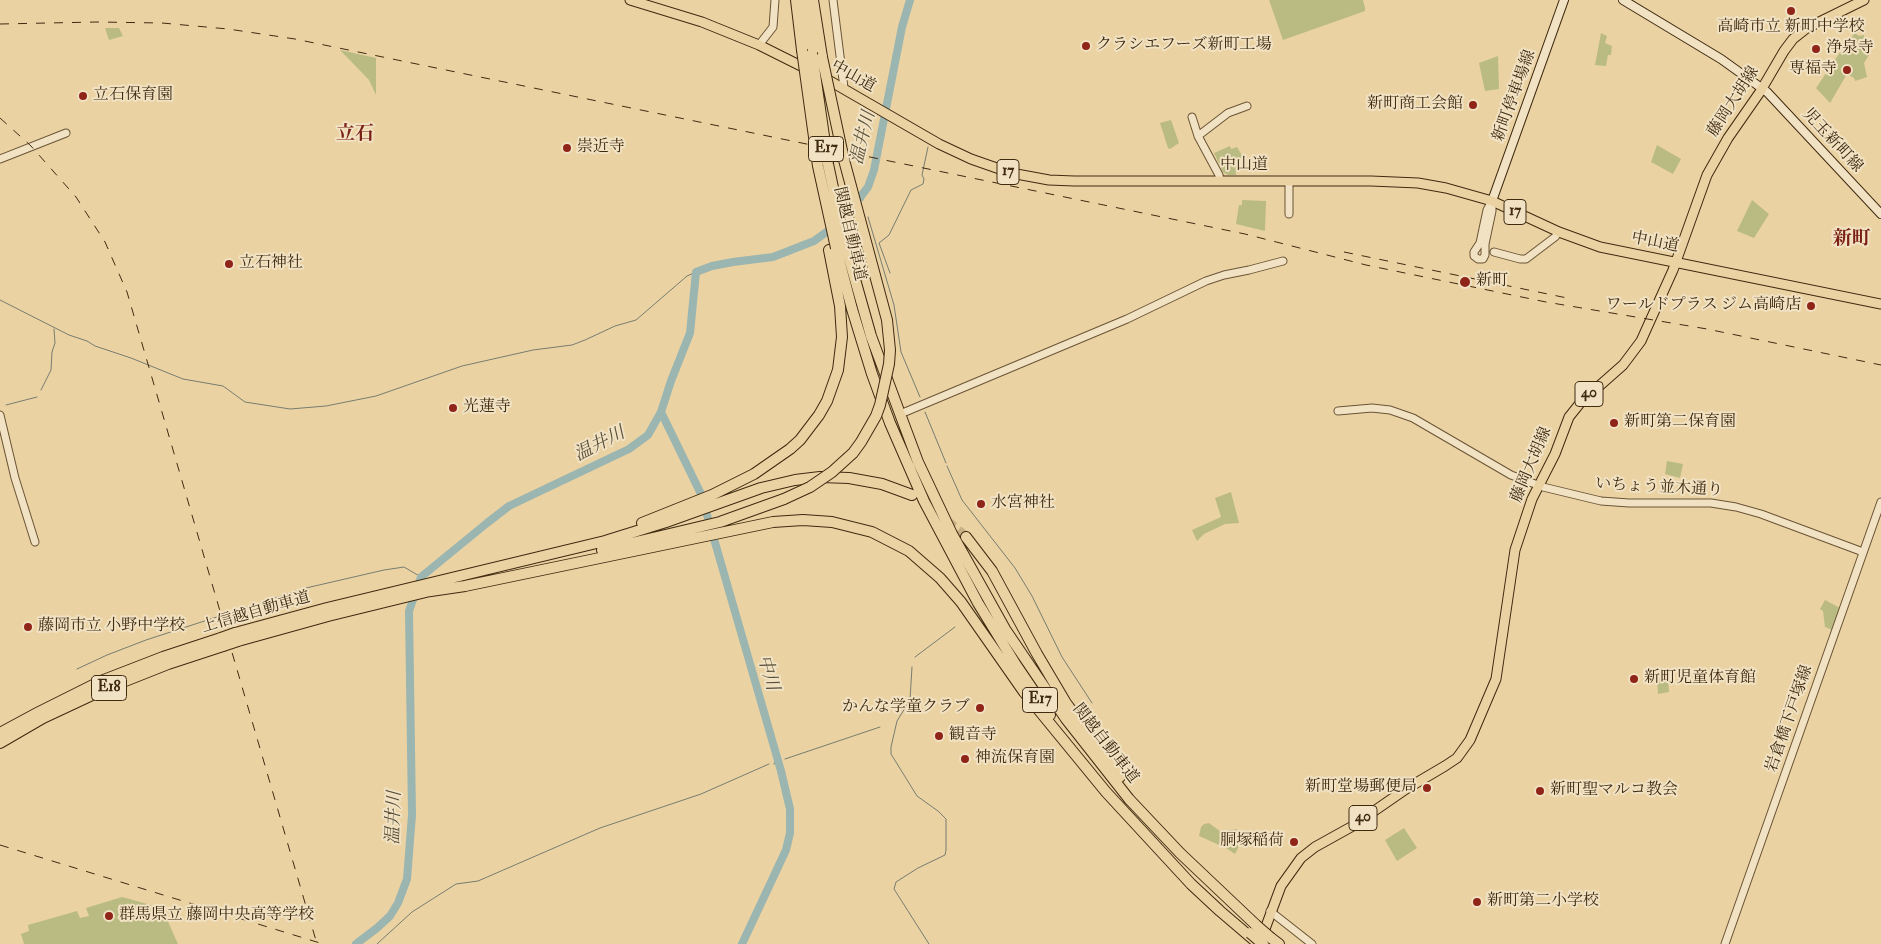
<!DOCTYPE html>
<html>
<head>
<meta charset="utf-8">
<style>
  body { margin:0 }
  canvas { display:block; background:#ead2a3 }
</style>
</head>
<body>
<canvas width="1881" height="944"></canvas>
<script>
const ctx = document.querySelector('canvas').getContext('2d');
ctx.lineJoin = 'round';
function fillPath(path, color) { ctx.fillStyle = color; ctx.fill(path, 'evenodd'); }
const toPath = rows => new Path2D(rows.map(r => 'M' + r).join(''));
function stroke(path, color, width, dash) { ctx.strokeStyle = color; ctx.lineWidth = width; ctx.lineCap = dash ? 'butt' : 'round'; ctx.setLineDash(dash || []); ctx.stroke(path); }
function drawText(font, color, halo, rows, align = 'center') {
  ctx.font = font + ' "IM FELL Double Pica","Noto Serif JP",serif'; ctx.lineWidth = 4; ctx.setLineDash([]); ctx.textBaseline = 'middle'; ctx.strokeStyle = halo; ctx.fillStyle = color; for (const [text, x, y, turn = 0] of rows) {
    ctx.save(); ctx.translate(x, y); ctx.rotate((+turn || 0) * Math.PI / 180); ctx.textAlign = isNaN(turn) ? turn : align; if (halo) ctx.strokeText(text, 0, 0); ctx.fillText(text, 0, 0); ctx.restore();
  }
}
fillPath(toPath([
  [1269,0,1363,0,1365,8,1365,11,1283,40],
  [105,28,119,28,123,36,109,40],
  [1601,33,1607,36,1605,43,1612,46,1611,55,1608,55,1606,66,1595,65],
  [1855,33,1859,36,1864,35,1867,54,1869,55,1864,63,1867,77,1855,81,1854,78,1847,74,1830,103,1816,88,1847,42],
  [340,50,376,58,376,95,369,80],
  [1498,56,1499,89,1485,91,1479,63],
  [1171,120,1179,143,1170,149,1168,148,1160,123],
  [1657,145,1681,159,1673,174,1651,162],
  [1230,146,1231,149,1237,147,1243,157,1235,160,1236,175,1228,175,1223,172,1214,153],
  [1242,200,1266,201,1265,231,1236,224,1239,205,1242,205],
  [1752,200,1769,214,1754,238,1737,231],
  [1667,461,1683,464,1680,478,1665,474],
  [1231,492,1239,523,1225,524,1204,534,1197,541,1192,530,1221,517,1215,498],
  [1825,600,1840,608,1832,630,1825,627,1823,611,1820,609],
  [1661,675,1664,675,1665,680,1668,679,1669,692,1658,694,1657,678,1661,677],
  [1209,823,1221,832,1237,829,1236,835,1238,836,1239,846,1235,854,1226,848,1199,836,1201,827,1204,824],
  [1404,828,1417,848,1397,861,1385,840],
  [122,897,162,908,178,944,24,944,21,934,29,931,28,925,77,911,80,918,89,916,86,908]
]), '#babb83');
stroke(toPath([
  [862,195,863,200],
  [868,217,894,305,901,352,920,397],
  [890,273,879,243,889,235,911,190,923,184,924,179,922,175,928,147],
  [0,300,69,335,87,341,95,346,131,358,183,379,223,386,245,402,290,409,326,406,376,396,462,366,533,350,572,345,585,340,615,326,636,320,687,276,696,272],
  [41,390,51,370,52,352,55,343,54,329],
  [6,405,37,397],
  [925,412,946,463],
  [947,466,962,500,1015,568,1032,596,1062,657,1092,703],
  [915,657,955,627],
  [912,667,910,700,897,721,891,747,891,754,917,796,938,811,946,819,946,850,945,855,918,868,896,882,894,889,929,944],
  [77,669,107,655,146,640,306,588,384,570,404,567,421,577],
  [785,759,880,727],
  [774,763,781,760],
  [774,764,778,763],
  [377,944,412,912,456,884,478,881,600,828,701,794,769,764]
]), '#777d70', 1);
stroke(toPath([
  [661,412,701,494,781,771,790,809,790,833,786,850,742,944],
  [356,944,377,928,390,916,398,903,407,879,412,815,409,611,421,577,487,523,509,506,629,449,648,435,661,412,671,381,690,333,696,272,712,266,733,262,773,257,814,241,832,228,858,200,868,187,874,170,902,27,910,0]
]), '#9bb5b0', 8);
stroke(toPath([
  [923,502,966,537]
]), '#c8b086', 10, [10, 5]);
const tertiary = toPath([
  [833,0,844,88],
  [759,45,773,27,775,0],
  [1192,117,1198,136,1219,175,1220,181],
  [1198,136,1228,113,1247,106],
  [0,159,66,133],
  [1492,201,1492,211,1485,244,1485,255,1483,259,1478,259,1474,256,1474,252,1480,243,1487,210,1492,201],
  [1289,214,1289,181],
  [1494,252,1520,259,1526,259,1555,237,1559,232],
  [1338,411,1372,408,1390,410,1413,418,1511,475,1543,487,1601,501,1629,503,1711,503,1736,507,1761,514,1863,552],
  [905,412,1127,319,1206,281,1224,275,1249,270,1283,261],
  [0,415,15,478,35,542],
  [1270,911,1312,944],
  [1725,944,1881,502]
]);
const secondary = toPath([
  [1623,0,1721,59,1767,92,1881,214],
  [1492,201,1564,0]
]);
const primary = toPath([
  [1262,937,1281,886,1301,858,1315,847,1351,827,1406,789,1445,766,1457,758,1470,740,1496,679,1515,550,1532,499,1555,454,1569,417,1581,402,1623,365,1641,341,1673,270,1707,175,1728,138,1760,92,1784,51,1793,39,1807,28,1864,0]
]);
const trunk = toPath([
  [630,0,702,22,759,45,809,70],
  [823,77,939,144,971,159,1011,173,1049,180,1074,181,1371,181,1418,183,1446,188,1492,201,1559,232,1600,247,1881,304]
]);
const motorway = toPath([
  [796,0,802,50],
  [806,0,812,53],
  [813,0,822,57],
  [845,244,871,336,918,462,952,534,1005,629,1066,719,1129,799,1180,853,1256,925],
  [836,248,852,309,872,374,890,423,924,501,978,603,1016,665,1050,715],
  [642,523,712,495,754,474,790,449,800,440,819,415,827,401,838,370,842,337,840,306,829,250],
  [966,537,992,571,1037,654,1066,703,1120,777],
  [602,550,720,522,784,499],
  [424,592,465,586,773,522,803,520,832,522,872,532,909,551,940,578,961,602,1024,692,1106,792,1191,884,1220,911,1254,940],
  [235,633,327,608,605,541,666,522,761,488,795,480,820,477,849,478,882,484,912,495],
  [238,641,328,616,430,591],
  [0,733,39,712,101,681,163,657,221,638],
  [0,743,43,718,105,689,168,664,223,646],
  [1271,938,1279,944]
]);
stroke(tertiary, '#6a5435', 9);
stroke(secondary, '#402a10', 10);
stroke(primary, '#402a10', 11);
stroke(trunk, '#402a10', 11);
stroke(motorway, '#402a10', 12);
stroke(tertiary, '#f1e2c3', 7);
stroke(secondary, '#f1e2c3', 8);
stroke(primary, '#ead2a3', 9);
stroke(trunk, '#ead2a3', 9);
stroke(motorway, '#ead2a3', 10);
stroke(toPath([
  [0,24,97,22,162,23,228,29,295,39,1245,234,1366,265,1546,302,1707,329,1881,365],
  [0,118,31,146,76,197,105,242,127,292,317,944],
  [1344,252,1572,299],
  [0,845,320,943]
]), '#402a10', 1, [9, 9]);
const motorwayBridge = toPath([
  [802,50,818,166,836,248],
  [812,53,828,164,845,244],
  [784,499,810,487,832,472,853,453,861,442,876,416,880,405,889,364,890,350,887,320,844,160,822,57],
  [221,638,235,633],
  [223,646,238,641],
  [1256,925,1271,938],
  [1250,933,1263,944]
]);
stroke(motorwayBridge, '#402a10', 12, []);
stroke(motorwayBridge, '#ead2a3', 10);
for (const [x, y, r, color] of [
  [1791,11,5,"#8f2418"],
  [1086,46,5,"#8f2418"],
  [1816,49,5,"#8f2418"],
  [1847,70,5,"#8f2418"],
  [83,96,5,"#8f2418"],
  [1473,105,5,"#8f2418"],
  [567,148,5,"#8f2418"],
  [229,264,5,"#8f2418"],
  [1465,282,6,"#8f2418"],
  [1811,306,5,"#8f2418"],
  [453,408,5,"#8f2418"],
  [1614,423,5,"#8f2418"],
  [981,504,5,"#8f2418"],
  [28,627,5,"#8f2418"],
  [1634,679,5,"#8f2418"],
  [980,708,5,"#8f2418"],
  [939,736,5,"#8f2418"],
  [965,759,5,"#8f2418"],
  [1427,788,5,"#8f2418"],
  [1540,791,5,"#8f2418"],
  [1294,842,5,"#8f2418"],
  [1477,902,5,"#8f2418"],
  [109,916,5,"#8f2418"]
]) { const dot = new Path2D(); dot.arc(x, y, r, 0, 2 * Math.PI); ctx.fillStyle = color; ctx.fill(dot); stroke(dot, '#f1e2c3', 2); }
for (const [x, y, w] of [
  [826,149,35],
  [1008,172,22],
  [1515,212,22],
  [1589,394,28],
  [109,688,35],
  [1040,700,35],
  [1363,818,28]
]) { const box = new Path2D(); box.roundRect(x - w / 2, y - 12.5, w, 25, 4); ctx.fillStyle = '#f1e2c3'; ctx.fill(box); stroke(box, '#402a10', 1); }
drawText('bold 15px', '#402a10', null, [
  ["E17",826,149],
  ["17",1008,172],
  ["17",1515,212],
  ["40",1589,394],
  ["E18",109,688],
  ["E17",1040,700],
  ["40",1363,818]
]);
drawText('16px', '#402a10', '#f1e2c3', [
  ["高崎市立 新町中学校",1791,28,"center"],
  ["クラシエフーズ新町工場",1096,46],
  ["浄泉寺",1826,49],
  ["専福寺",1837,70,"right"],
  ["立石保育園",93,96],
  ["新町商工会館",1463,105,"right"],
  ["崇近寺",577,148],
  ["立石神社",239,264],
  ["新町",1476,282],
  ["ワールドプラス ジム高崎店",1801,306,"right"],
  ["光蓮寺",463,408],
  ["新町第二保育園",1624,423],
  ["水宮神社",991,504],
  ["藤岡市立 小野中学校",38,627],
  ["新町児童体育館",1644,679],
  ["かんな学童クラブ",970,708,"right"],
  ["観音寺",949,736],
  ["神流保育園",975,759],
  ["新町堂場郵便局",1417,788,"right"],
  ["新町聖マルコ教会",1550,791],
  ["胴塚稲荷",1284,842,"right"],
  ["新町第二小学校",1487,902],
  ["群馬県立 藤岡中央高等学校",119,916]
], 'left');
drawText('16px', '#402a10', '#f1e2c3', [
  ["中山道",853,77,29],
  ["新町停車場線",1515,96,-70],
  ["藤岡大胡線",1734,102,-57],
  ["児玉新町線",1832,141,47],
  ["中山道",1244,166],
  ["関越自動車道",849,234,77],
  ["中山道",1655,243,11],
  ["藤岡大胡線",1532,465,-67],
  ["いちょう並木通り",1659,488,3],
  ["上信越自動車道",256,613,-16],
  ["岩倉橋下戸塚線",1790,719,-71],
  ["関越自動車道",1105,744,52]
]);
drawText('italic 18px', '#574d38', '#f1e2c3', [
  ["温井川",864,138,-76],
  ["温井川",600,445,-27],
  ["中川",767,673,74],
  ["温井川",395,818,-88]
]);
drawText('bold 19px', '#7a1f14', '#f1e2c3', [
  ["立石",355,135],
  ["新町",1852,240]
]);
</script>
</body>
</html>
